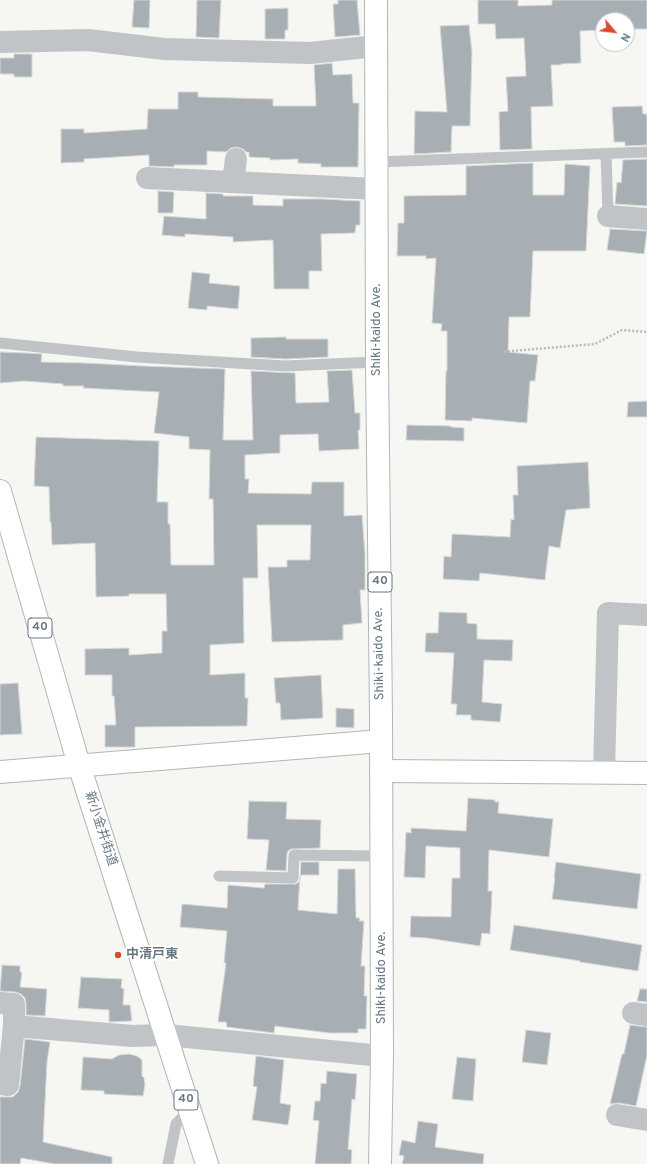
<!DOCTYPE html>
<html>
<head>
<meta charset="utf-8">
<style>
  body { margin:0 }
  #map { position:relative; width:647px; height:1164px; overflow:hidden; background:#f6f6f3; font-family:Overpass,sans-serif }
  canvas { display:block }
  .north { position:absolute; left:595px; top:12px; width:40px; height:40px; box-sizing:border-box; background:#fff; border:1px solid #c2c9cd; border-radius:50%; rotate:118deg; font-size:11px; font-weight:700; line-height:16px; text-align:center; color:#677882 }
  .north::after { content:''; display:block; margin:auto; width:14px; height:18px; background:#d94b30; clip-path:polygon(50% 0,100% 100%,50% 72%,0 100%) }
</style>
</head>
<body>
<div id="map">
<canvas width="647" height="1164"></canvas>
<div class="north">N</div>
</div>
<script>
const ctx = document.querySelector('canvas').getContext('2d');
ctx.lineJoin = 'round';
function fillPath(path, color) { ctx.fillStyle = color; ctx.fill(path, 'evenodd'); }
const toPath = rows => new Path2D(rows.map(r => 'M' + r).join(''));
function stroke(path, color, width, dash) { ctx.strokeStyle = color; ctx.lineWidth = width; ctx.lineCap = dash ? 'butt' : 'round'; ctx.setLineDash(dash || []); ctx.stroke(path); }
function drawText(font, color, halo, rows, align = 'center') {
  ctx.font = font + ' Overpass,"Noto Sans JP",sans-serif'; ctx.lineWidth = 4; ctx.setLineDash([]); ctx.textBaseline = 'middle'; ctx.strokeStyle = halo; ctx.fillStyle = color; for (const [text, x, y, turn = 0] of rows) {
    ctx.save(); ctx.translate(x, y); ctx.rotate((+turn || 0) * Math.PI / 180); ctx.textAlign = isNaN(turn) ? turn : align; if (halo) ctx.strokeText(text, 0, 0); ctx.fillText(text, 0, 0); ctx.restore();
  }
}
const building = toPath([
  [134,0,150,0,149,28,132,27,134,0],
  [197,0,221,0,219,38,196,37,197,0],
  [338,0,357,0,360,35,335,37,333,4,338,4,338,0],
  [478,0,518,0,518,6,552,5,552,0,647,0,647,29,627,29,627,20,603,20,603,30,580,31,581,63,561,64,561,65,551,65,553,106,531,107,532,149,500,150,499,112,508,111,506,77,526,76,524,38,496,39,495,24,478,24,478,0],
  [288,8,288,30,285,30,285,39,265,39,265,9,288,8],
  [469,25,472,52,470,126,452,126,451,152,414,154,415,111,447,112,440,26,469,25],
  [14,54,32,54,32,77,14,77,14,74,0,74,0,58,14,58,14,54],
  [332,63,333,75,352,74,353,103,359,103,358,167,321,167,321,164,298,163,298,159,270,160,270,158,249,157,249,152,246,152,243,149,237,147,231,148,226,152,207,151,207,165,174,165,174,167,149,166,149,155,84,159,84,162,61,163,61,129,84,129,84,133,147,129,148,109,178,109,178,92,198,92,198,97,273,99,273,106,316,106,314,65,332,63],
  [642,106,643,114,647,114,647,145,625,146,625,142,614,142,612,107,642,106],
  [647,159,647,206,615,204,617,182,621,183,623,160,647,159],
  [533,163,533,195,564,195,565,164,590,166,586,251,533,251,530,317,509,317,508,352,538,355,535,381,530,381,527,423,472,418,472,421,445,420,446,371,447,371,447,331,441,331,442,324,432,323,436,258,426,259,426,256,397,256,398,223,404,223,404,196,466,195,466,166,533,163],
  [158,191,174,192,173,213,158,213,158,191],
  [206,193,223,194,223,196,253,196,253,205,283,206,283,199,322,199,360,201,360,225,356,225,355,233,321,234,322,271,309,271,309,289,274,289,273,240,233,242,233,237,185,234,185,237,162,235,164,216,206,219,206,193],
  [610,229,647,231,644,254,607,250,610,229],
  [192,272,210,274,209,283,240,286,238,309,207,306,207,310,188,308,192,272],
  [286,337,286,339,328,339,328,357,285,359,251,357,251,338,286,337],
  [0,352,26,353,42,354,41,362,85,363,143,366,225,369,223,440,253,440,251,371,295,373,296,403,329,402,327,371,352,370,355,413,360,413,360,430,358,430,359,449,319,451,318,434,280,435,280,453,245,455,245,479,249,479,248,493,311,494,312,482,344,482,344,516,362,515,365,554,365,590,360,590,362,623,343,625,343,640,272,642,268,567,287,567,287,560,310,560,311,525,257,525,258,578,243,578,244,643,210,645,210,675,245,673,245,698,248,698,247,726,135,727,135,747,105,747,105,725,116,725,114,696,112,696,112,675,85,675,85,649,129,648,129,655,162,653,162,631,167,631,166,594,129,594,129,596,96,597,95,543,52,545,51,522,50,522,49,487,34,486,36,437,159,441,157,502,168,502,168,524,170,524,171,565,214,565,213,499,209,499,210,450,189,449,189,437,154,433,159,392,83,388,84,386,63,386,63,384,24,381,0,383,0,352],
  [647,401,647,417,627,417,628,402,647,401],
  [407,425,451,426,451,427,464,428,464,441,406,440,407,425],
  [588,462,590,508,566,510,560,548,549,546,545,580,480,573,479,581,443,579,444,556,451,557,452,534,510,537,511,519,514,520,513,495,518,495,517,466,588,462],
  [439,612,467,613,467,623,477,624,477,639,513,640,512,661,484,660,482,702,502,704,500,722,471,720,471,715,456,715,457,704,451,704,454,653,425,652,426,633,438,633,439,612],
  [321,675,323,718,281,720,280,703,276,703,274,678,321,675],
  [18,683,22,734,0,735,0,684,18,683],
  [336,708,354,709,354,728,336,727,336,708],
  [468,798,495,800,495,802,499,802,498,813,553,819,549,857,489,850,488,891,492,891,490,934,482,933,480,946,427,938,410,937,411,916,451,917,452,878,460,878,460,848,426,846,425,878,404,877,406,832,411,833,411,828,466,831,468,798],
  [249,801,287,802,286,819,321,820,320,848,291,849,288,851,287,854,286,871,266,870,269,840,247,839,249,801],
  [301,862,319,862,319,875,300,875,298,910,337,914,338,869,355,869,356,918,360,918,359,921,364,921,361,966,365,966,364,996,367,996,366,1029,358,1029,358,1033,329,1033,275,1026,274,1033,227,1027,226,1022,218,1022,226,963,224,963,227,931,180,927,182,904,227,908,228,885,264,888,265,884,296,884,299,882,300,879,301,862],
  [556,862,641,874,637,909,552,899,555,878,554,878,556,862],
  [514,925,583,935,642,945,638,971,580,962,580,961,510,950,514,925],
  [2,965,20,966,20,972,22,972,20,987,47,989,45,1016,26,1015,26,1004,25,998,21,994,15,992,0,991,2,965],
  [81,977,122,979,121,988,124,989,123,1005,130,1005,132,1021,109,1022,109,1010,78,1008,81,977],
  [640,989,647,989,647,1002,637,1001,640,989],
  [630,1025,647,1027,647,1055,636,1106,619,1103,610,1104,622,1054,624,1054,630,1025],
  [526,1030,551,1033,547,1065,522,1062,526,1030],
  [25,1039,50,1042,47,1062,43,1142,112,1157,112,1164,55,1164,21,1158,20,1164,0,1164,0,1097,13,1097,18,1092,20,1086,25,1039],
  [129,1054,137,1056,142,1060,142,1076,144,1078,145,1085,143,1096,104,1094,104,1091,81,1090,83,1057,112,1059,119,1055,129,1054],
  [256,1056,284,1060,280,1103,291,1105,288,1125,252,1120,257,1087,253,1086,256,1056],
  [457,1057,476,1059,473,1101,452,1099,457,1057],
  [327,1071,357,1074,355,1100,352,1099,348,1149,352,1150,351,1164,315,1164,319,1121,313,1120,315,1101,320,1101,321,1083,326,1084,327,1071],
  [418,1121,438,1124,435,1147,484,1154,483,1164,402,1164,404,1156,399,1155,402,1140,415,1143,418,1121]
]);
fillPath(building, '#a7afb4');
stroke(building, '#d8d8d6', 1);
const secondary = toPath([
  [381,771,647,773],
  [0,772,381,741]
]);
const primary = toPath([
  [376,0,377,362,381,716,382,1056,380,1164],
  [0,491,79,765,207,1164]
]);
stroke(secondary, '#b0b6ba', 24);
stroke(primary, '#b1b6b9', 24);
stroke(toPath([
  [500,352,595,344,622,330,647,332]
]), '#b8bbbd', 2.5, [2, 2]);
stroke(toPath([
  [606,154,608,216],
  [377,162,647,152],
  [0,343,137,357,285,366,377,362],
  [219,876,293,878,294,855,381,856],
  [168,1164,176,1124,189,1111]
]), '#c0c4c7', 11);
stroke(toPath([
  [0,42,88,40,164,49,310,53,376,46],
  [147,178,377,189],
  [233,182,236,159],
  [608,216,647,219],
  [604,772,608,613,647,615],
  [0,1003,14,1004,14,1026],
  [633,1013,647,1015],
  [0,1084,8,1085,14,1026,132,1036,166,1035,382,1056],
  [617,1115,647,1120]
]), '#c0c4c7', 22);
stroke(secondary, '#fff', 22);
stroke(primary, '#fff', 22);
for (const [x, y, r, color] of [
  [118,955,4,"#d94b30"]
]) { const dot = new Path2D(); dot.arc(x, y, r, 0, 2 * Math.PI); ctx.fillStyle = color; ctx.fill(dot); stroke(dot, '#fff', 1.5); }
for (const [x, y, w] of [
  [380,582,24],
  [40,628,24],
  [186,1100,24]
]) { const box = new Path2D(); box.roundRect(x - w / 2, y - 10, w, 20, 3); ctx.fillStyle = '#fff'; ctx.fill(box); stroke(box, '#677882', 1); }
drawText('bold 12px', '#677882', null, [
  ["40",380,582],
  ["40",40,628],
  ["40",186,1100]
]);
drawText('13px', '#677882', '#fff', [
  ["Shiki-kaido Ave.",377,330,-90],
  ["Shiki-kaido Ave.",380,654,-91],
  ["新小金井街道",100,829,72],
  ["Shiki-kaido Ave.",382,978,-90]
]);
drawText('bold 13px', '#677882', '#fff', [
  ["中清戸東",126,955]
], 'left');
</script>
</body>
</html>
